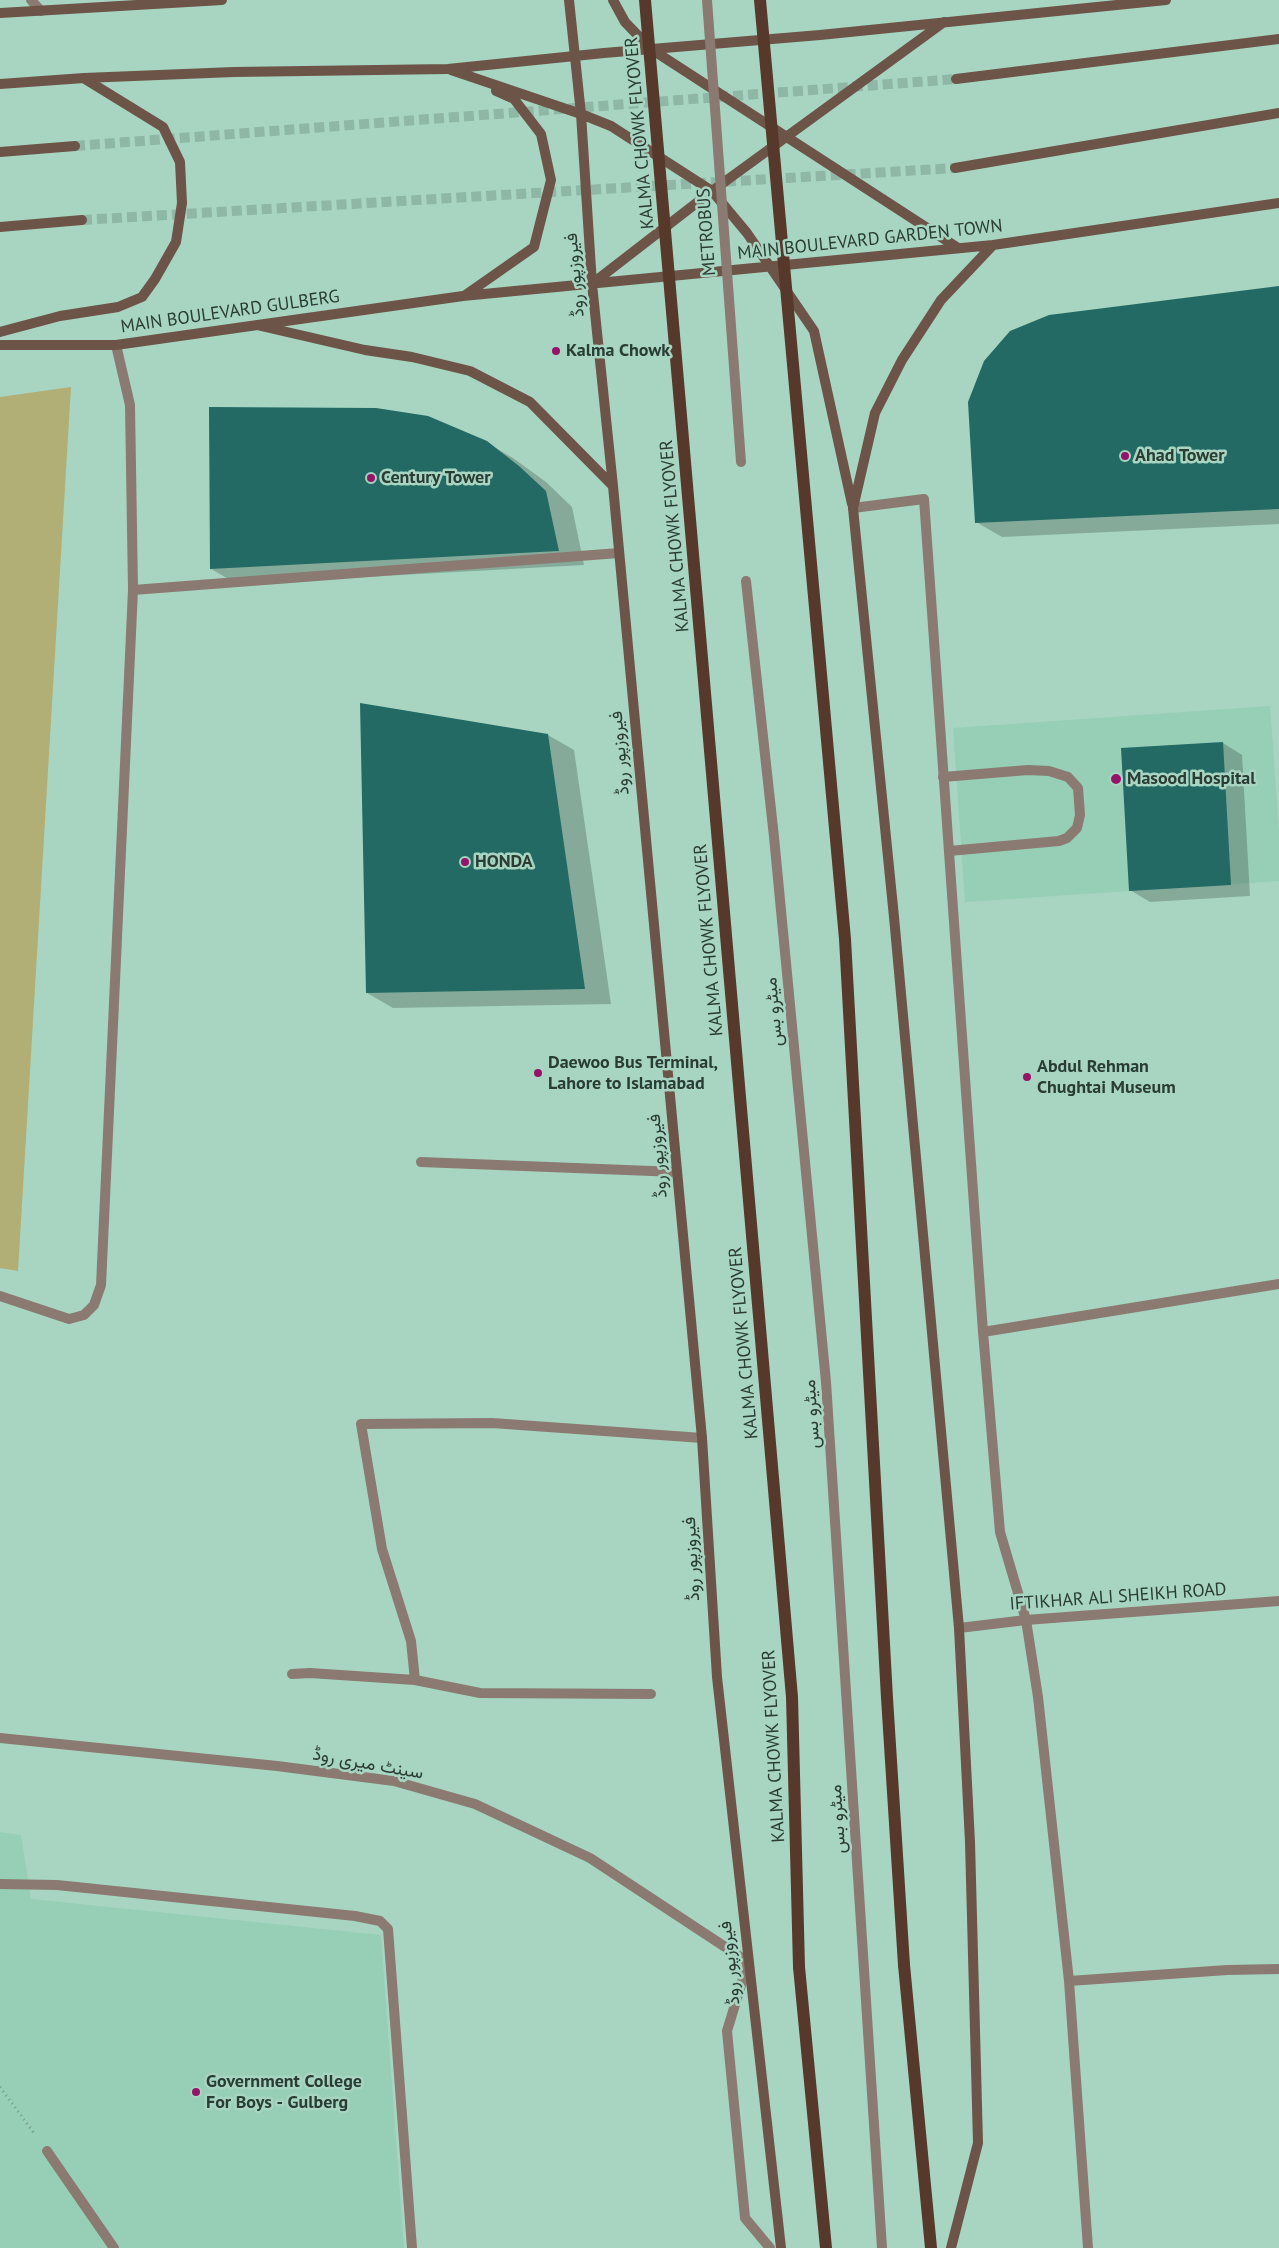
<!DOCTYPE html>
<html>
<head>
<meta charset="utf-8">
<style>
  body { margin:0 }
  canvas { display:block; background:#a7d5c1 }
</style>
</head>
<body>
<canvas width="1279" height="2248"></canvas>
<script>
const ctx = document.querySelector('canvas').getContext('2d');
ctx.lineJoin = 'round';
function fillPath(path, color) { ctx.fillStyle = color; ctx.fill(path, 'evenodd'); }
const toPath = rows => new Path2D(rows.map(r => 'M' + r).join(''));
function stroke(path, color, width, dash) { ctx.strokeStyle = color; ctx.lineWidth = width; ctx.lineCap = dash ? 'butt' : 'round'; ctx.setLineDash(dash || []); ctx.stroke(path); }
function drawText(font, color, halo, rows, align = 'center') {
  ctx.font = font + ' "PT Sans",Vazirmatn,sans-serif'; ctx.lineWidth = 5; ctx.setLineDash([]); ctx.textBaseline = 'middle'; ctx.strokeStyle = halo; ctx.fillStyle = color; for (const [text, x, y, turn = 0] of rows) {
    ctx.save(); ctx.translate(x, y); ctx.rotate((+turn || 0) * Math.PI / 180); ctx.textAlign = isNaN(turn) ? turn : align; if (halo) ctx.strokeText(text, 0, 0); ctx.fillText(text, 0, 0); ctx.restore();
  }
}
fillPath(toPath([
  [1270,706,1279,830,1279,881,965,902,953,728],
  [0,1832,21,1835,31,1899,381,1935,404,2248,0,2248]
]), '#97ceb6');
fillPath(toPath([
  [71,387,18,1271,0,1268,0,397]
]), '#b1af76');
fillPath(toPath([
  [1279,287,1279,524,1002,537,976,522],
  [487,443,513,458,546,482,572,507,584,565,237,584,211,569],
  [548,735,574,750,611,1004,393,1008,367,993],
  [1223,743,1242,755,1250,896,1150,902,1130,890]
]), '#0003');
fillPath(toPath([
  [1279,286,1279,509,975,523,968,402,984,361,1010,331,1049,315],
  [209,407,376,408,428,416,487,441,519,466,546,491,559,551,210,569],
  [360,703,548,734,585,989,366,993],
  [1223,742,1231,885,1129,891,1121,748]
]), '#236a64');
stroke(toPath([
  [75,146,956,79],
  [82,220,955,168]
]), '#8eb7a5', 10, [10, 5]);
stroke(toPath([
  [0,2087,34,2133]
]), '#759889', 3, [1, 4]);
stroke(toPath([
  [746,581,774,837,826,1382,882,2248],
  [943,777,1028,770,1049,771,1068,777,1078,788,1080,815,1077,828,1067,838,1059,841,949,851],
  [0,1884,57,1885,355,1916,380,1921,388,1929,412,2248],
  [47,2151,114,2248]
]), '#8b7a71', 10);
stroke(toPath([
  [853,508,924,499,983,1332,1000,1532,1026,1620,1038,1697,1069,1981,1088,2248],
  [133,590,619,553],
  [421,1162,677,1172],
  [0,1296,69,1319,84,1315,94,1305,101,1285,133,590,130,405,116,345],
  [983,1332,1279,1284],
  [292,1674,310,1673,415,1680],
  [651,1694,480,1693,415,1680,411,1641,382,1549,361,1424,492,1423,702,1438],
  [0,1738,277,1766,394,1781,475,1804,590,1858,748,1962,727,2031,745,2218,770,2248],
  [1069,1981,1227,1970,1279,1969]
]), '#8b7a71', 10);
stroke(toPath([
  [31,0,41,11],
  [959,1628,1026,1620,1279,1601]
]), '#8b7a71', 10);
stroke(toPath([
  [569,0,581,114,592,284,613,486,702,1438,717,1677,781,2248],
  [613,0,625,22,651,49,958,248],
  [0,13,222,0],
  [451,70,581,114,611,126,712,191,747,233,814,331,852,504],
  [956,79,1279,39],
  [0,84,84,78,234,72,448,69,604,53,820,35,1166,0],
  [0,152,75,146],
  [955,168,1279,113],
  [0,227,82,220],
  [593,283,712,191,944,22],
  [464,296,534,247,551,180,541,134,514,99,496,91],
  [261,326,365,350,412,357,470,371,530,402,613,486],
  [0,332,60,316,118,307,142,297,155,279,176,242,182,203,180,162,163,127,85,79],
  [0,345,116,345,463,296,993,245,1279,203],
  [951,2248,978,2143,970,1842,959,1628,894,917,853,508,875,413,902,360,941,300,993,245]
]), '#6d5448', 10);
stroke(toPath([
  [904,1965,931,2248],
  [799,1967,826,2248]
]), '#56392b', 12);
stroke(toPath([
  [707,0,741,462]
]), '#8b7a71', 10);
stroke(toPath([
  [645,0,792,1697,799,1967],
  [760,0,845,939,887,1698,904,1965]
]), '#56392b', 12);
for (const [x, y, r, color] of [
  [556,351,5,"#96136a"],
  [1125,456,5,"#96136a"],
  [371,478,5,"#96136a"],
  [1116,779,6,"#96136a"],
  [465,862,5,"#96136a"],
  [538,1073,5,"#96136a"],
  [1027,1077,5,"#96136a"],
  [196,2092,5,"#96136a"]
]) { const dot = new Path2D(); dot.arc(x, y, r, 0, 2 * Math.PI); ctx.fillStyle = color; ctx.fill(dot); stroke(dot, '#a7d5c1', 2); }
drawText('18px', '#2a3d35', '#a7d5c1', [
  ["KALMA CHOWK FLYOVER",640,133,-95],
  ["METROBUS",707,232,-94],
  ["MAIN BOULEVARD GARDEN TOWN",870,240,-6],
  ["فیروزپور روڈ",575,275,-95],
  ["MAIN BOULEVARD GULBERG",230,312,-8],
  ["KALMA CHOWK FLYOVER",675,536,-95],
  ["فیروزپور روڈ",620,753,-95],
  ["KALMA CHOWK FLYOVER",709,940,-95],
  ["میٹرو بس",774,1012,-95],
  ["فیروزپور روڈ",658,1156,-95],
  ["KALMA CHOWK FLYOVER",744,1343,-95],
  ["میٹرو بس",812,1414,-94],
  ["فیروزپور روڈ",692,1559,-93],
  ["IFTIKHAR ALI SHEIKH ROAD",1118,1597,-4],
  ["KALMA CHOWK FLYOVER",774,1746,-93],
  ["سینٹ میری روڈ",368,1764,10],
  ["میٹرو بس",838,1819,-94],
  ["فیروزپور روڈ",730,1963,-96]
]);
drawText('bold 18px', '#2a3d35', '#a7d5c1', [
  ["Kalma Chowk",566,351],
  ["Ahad Tower",1135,456],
  ["Century Tower",381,478],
  ["Masood Hospital",1127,779],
  ["HONDA",475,862],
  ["Daewoo Bus Terminal,",548,1063],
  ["Lahore to Islamabad",548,1084],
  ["Abdul Rehman",1037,1067],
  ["Chughtai Museum",1037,1088],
  ["Government College",206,2082],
  ["For Boys - Gulberg",206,2103]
], 'left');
</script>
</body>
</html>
